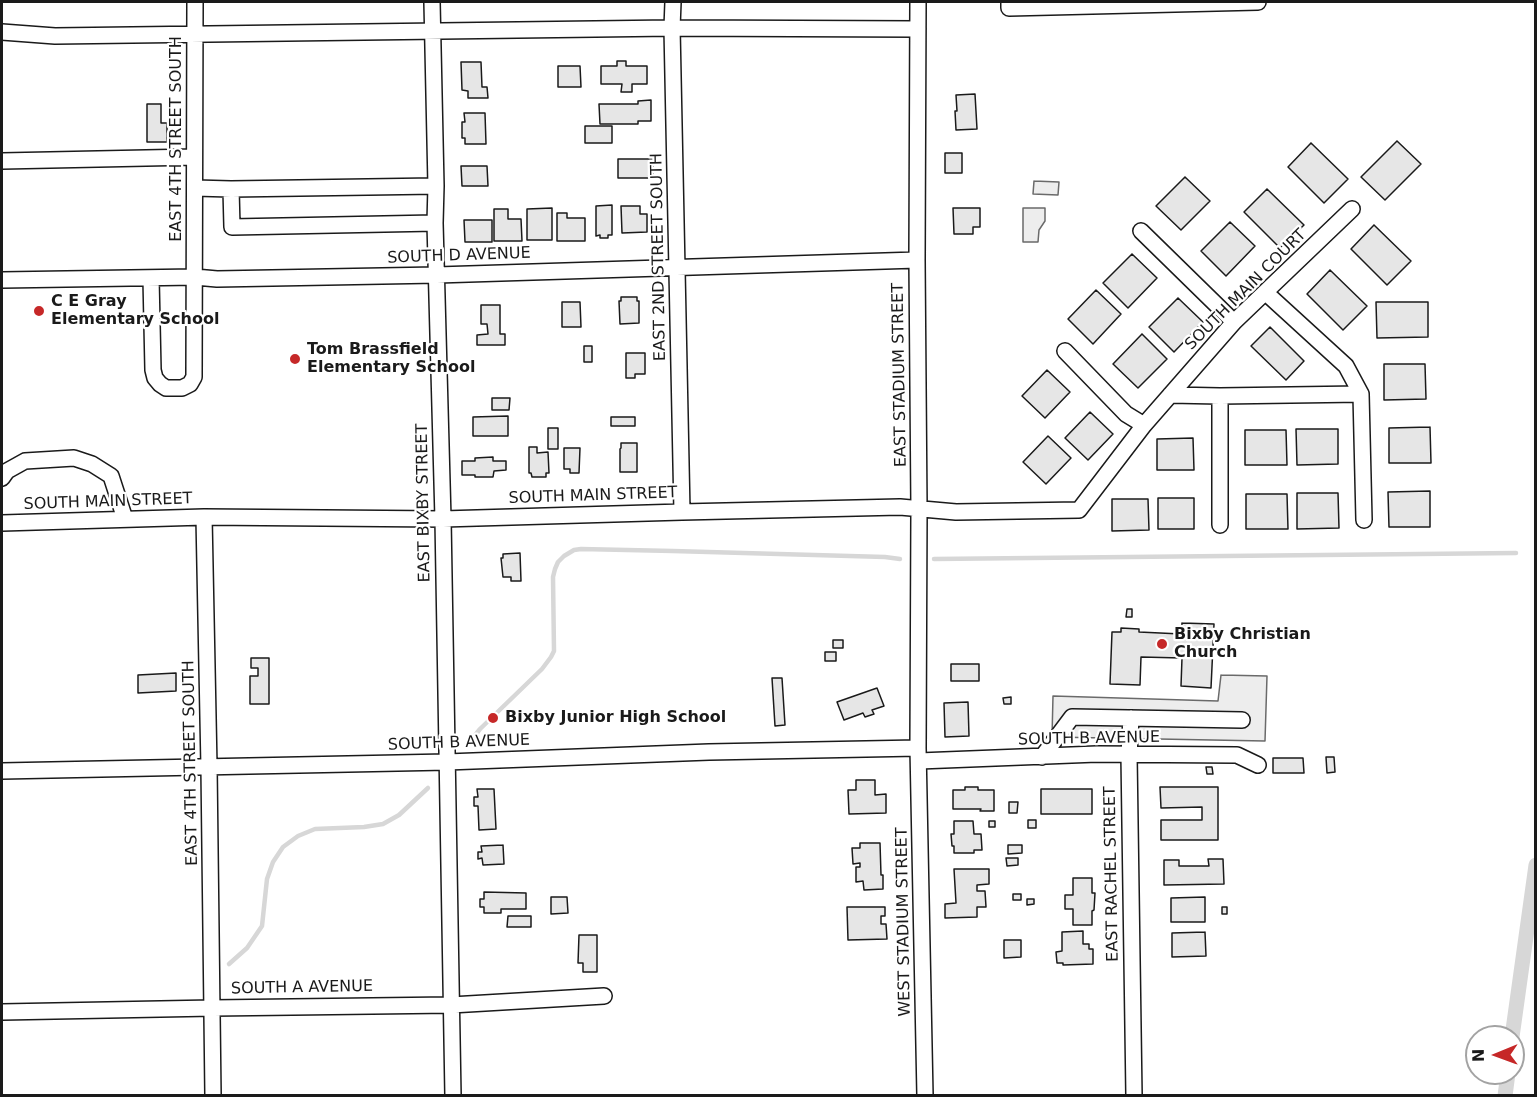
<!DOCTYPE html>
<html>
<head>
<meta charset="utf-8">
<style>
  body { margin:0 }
  #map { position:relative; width:1537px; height:1097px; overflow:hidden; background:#fff; font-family:"DejaVu Sans",sans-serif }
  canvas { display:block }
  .frame { position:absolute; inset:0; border:3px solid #1a1a1a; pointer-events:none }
  .north { position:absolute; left:1465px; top:1025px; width:60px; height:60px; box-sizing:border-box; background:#fff; border:2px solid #a3a3a3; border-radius:50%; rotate:269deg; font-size:16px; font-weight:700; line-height:24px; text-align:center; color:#1a1a1a }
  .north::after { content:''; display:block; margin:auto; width:21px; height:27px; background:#c62828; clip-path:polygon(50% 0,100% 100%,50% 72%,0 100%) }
</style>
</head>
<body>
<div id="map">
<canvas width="1537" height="1097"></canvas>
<div class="frame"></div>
<div class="north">N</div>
</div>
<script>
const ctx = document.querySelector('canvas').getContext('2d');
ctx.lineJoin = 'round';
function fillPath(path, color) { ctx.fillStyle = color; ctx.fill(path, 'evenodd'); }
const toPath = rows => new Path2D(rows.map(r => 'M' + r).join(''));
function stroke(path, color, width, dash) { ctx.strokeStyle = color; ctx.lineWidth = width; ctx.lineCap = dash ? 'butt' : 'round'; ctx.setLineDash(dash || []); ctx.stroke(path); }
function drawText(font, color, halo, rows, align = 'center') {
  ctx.font = font + ' "DejaVu Sans",sans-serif'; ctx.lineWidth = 4.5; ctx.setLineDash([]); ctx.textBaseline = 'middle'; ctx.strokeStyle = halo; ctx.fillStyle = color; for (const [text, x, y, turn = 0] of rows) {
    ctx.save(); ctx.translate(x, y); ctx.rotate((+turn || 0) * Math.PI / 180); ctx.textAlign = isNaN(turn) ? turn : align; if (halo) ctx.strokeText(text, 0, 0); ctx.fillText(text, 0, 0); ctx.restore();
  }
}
const built = toPath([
  [1034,181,1059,182,1058,195,1033,194,1034,181],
  [1023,208,1045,208,1045,221,1039,230,1038,242,1023,242,1023,208],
  [1221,675,1267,676,1265,741,1052,737,1053,696,1218,701,1221,675]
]);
fillPath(built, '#ededed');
stroke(built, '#6a6a6a', 1.5);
stroke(toPath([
  [934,559,1516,553],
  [469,743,480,729,542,669,551,657,554,651,553,577,555,569,558,562,564,556,574,550,581,549,673,551,885,557,900,559],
  [229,964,247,948,262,926,267,879,273,862,283,847,298,836,315,829,364,827,383,824,399,815,428,788]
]), '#d7d7d7', 4.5);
stroke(toPath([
  [1512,1037,1536,865],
  [1505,1096,1508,1073]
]), '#d7d7d7', 15);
const building = toPath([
  [617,61,626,61,626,66,647,66,647,84,632,84,632,92,621,92,622,84,601,84,601,66,617,66,617,61],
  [461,62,481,62,482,87,487,87,488,98,468,98,468,91,462,90,461,62],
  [558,66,580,66,581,87,558,87,558,66],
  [975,94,977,129,956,130,955,111,957,111,956,95,975,94],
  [651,100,651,121,638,121,638,124,600,124,599,104,638,104,638,101,651,100],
  [147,104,161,104,161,123,167,123,167,142,147,142,147,104],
  [464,113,485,113,486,144,465,144,465,138,462,138,462,122,465,122,464,113],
  [585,126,612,126,612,143,585,143,585,126],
  [1397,141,1421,164,1385,200,1361,177,1397,141],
  [1311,143,1348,179,1324,203,1288,167,1311,143],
  [945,153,962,153,962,173,945,173,945,153],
  [618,159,653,159,653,178,618,178,618,159],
  [461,166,487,166,488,186,462,186,461,166],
  [1185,177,1210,201,1181,230,1156,206,1185,177],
  [1267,189,1304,225,1280,248,1244,212,1267,189],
  [612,205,612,235,608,235,608,238,600,238,600,235,596,236,596,206,612,205],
  [621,206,640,206,640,214,647,214,647,232,622,233,621,206],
  [552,208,552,240,527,240,527,209,552,208],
  [953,208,980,208,980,227,973,227,973,234,954,234,953,208],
  [494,209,508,209,508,219,521,219,522,241,494,241,494,209],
  [557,213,567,213,567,218,585,218,585,241,557,241,557,213],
  [464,220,492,220,492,242,465,242,464,220],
  [1230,222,1255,246,1226,276,1201,251,1230,222],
  [1374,225,1411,261,1387,285,1351,249,1374,225],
  [1132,254,1157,278,1128,308,1103,283,1132,254],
  [1330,270,1367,306,1343,330,1307,294,1330,270],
  [1096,290,1121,314,1093,344,1068,319,1096,290],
  [621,297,637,297,637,301,639,301,639,323,620,324,619,301,621,301,621,297],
  [1178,298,1203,322,1174,352,1149,327,1178,298],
  [562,302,580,302,581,327,562,327,562,302],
  [1376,302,1428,302,1428,337,1377,338,1376,302],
  [481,305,500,305,500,334,505,334,505,345,477,345,477,335,488,334,487,324,481,324,481,305],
  [1270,327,1304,361,1286,380,1251,346,1270,327],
  [1142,334,1167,359,1138,388,1113,364,1142,334],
  [584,346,592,346,592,362,584,362,584,346],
  [626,353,645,353,645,374,635,374,635,378,626,378,626,353],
  [1384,364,1425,364,1426,399,1384,400,1384,364],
  [1047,370,1070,392,1045,418,1022,396,1047,370],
  [492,398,510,398,509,410,492,410,492,398],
  [1090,412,1113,434,1088,460,1065,438,1090,412],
  [508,416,508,436,473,436,473,417,508,416],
  [611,417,635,417,635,426,611,426,611,417],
  [1430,427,1431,463,1389,463,1389,428,1430,427],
  [548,428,558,428,558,449,548,449,548,428],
  [1296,429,1338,429,1338,464,1297,465,1296,429],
  [1245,430,1286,430,1287,465,1245,465,1245,430],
  [1048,436,1071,458,1046,484,1023,462,1048,436],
  [1193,438,1194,470,1157,470,1157,439,1193,438],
  [621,443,637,443,637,472,620,472,620,449,621,448,621,443],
  [529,447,537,447,537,453,548,452,549,473,546,473,546,477,532,477,531,473,529,473,529,447],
  [564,448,580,448,579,473,570,473,570,469,564,469,564,448],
  [493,457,493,461,506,461,506,470,494,471,493,477,475,477,475,475,462,475,462,461,475,461,475,458,493,457],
  [1430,491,1430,527,1389,527,1388,492,1430,491],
  [1297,493,1338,493,1339,528,1297,529,1297,493],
  [1246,494,1287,494,1288,529,1246,529,1246,494],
  [1158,498,1194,498,1194,529,1158,529,1158,498],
  [1112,499,1148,499,1149,530,1112,531,1112,499],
  [520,553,521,581,511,581,511,577,503,577,501,558,503,558,503,554,520,553],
  [1127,609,1132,609,1132,617,1126,617,1127,609],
  [1182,623,1214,624,1211,688,1181,686,1182,658,1141,657,1140,685,1110,684,1112,632,1121,632,1121,628,1139,629,1139,632,1181,634,1182,623],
  [833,640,843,640,843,648,833,648,833,640],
  [825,652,836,652,836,661,825,661,825,652],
  [251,658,269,658,269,704,250,704,250,676,258,676,258,668,251,668,251,658],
  [951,664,979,664,979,681,951,681,951,664],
  [176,673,176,691,138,693,138,675,176,673],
  [772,678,782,678,785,725,775,726,772,678],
  [877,688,884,706,872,710,874,714,865,717,863,713,844,720,837,702,877,688],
  [1011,697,1011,704,1004,704,1003,698,1011,697],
  [968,702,969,736,945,737,944,703,968,702],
  [1326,757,1334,757,1335,772,1327,773,1326,757],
  [1273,758,1303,758,1304,773,1273,773,1273,758],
  [1206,767,1212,767,1213,774,1207,774,1206,767],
  [856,780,875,780,875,795,886,794,886,813,849,814,848,790,856,790,856,780],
  [965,787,978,787,978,790,994,790,994,811,980,811,981,809,953,809,953,790,965,790,965,787],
  [1160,787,1218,787,1218,840,1161,840,1161,820,1202,820,1202,807,1161,808,1160,787],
  [477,789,494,789,496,829,479,830,478,806,474,806,474,797,478,797,477,789],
  [1041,789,1092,789,1092,814,1041,814,1041,789],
  [1009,802,1018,802,1017,813,1009,813,1009,802],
  [1028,820,1036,820,1036,828,1028,828,1028,820],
  [954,821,973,821,974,834,981,834,982,850,974,850,974,853,954,853,954,846,952,846,951,834,954,834,954,821],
  [989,821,995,821,995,827,989,827,989,821],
  [860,843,880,843,881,875,883,875,883,889,864,890,863,881,856,882,856,867,860,867,860,863,853,864,852,848,860,848,860,843],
  [503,845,504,864,483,865,482,858,478,859,478,852,482,852,481,846,503,845],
  [1008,845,1022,845,1022,853,1008,854,1008,845],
  [1006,858,1018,858,1018,865,1007,866,1006,858],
  [1208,859,1223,859,1224,884,1164,885,1164,860,1179,860,1179,866,1209,866,1208,859],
  [954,869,989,869,989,884,977,885,977,891,985,891,986,907,977,907,977,917,945,918,945,904,956,903,954,869],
  [1073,878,1092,878,1092,893,1095,893,1094,910,1092,911,1092,925,1073,925,1073,909,1065,909,1065,895,1073,895,1073,878],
  [484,892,526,893,526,909,501,909,501,913,484,913,484,907,480,907,480,899,484,899,484,892],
  [1013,894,1021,894,1021,900,1013,900,1013,894],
  [551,897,567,897,568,913,551,914,551,897],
  [1205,897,1205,922,1171,922,1171,898,1205,897],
  [1027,899,1034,899,1034,904,1027,905,1027,899],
  [847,907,885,907,885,916,881,916,881,924,886,924,887,939,848,940,847,907],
  [1222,907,1227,907,1227,914,1222,914,1222,907],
  [508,916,531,916,531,927,507,927,508,916],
  [1083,931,1083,944,1089,944,1089,949,1093,949,1093,964,1063,965,1063,963,1057,963,1056,952,1062,951,1062,932,1083,931],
  [1205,932,1206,956,1172,957,1172,933,1205,932],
  [579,935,597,935,597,972,583,972,583,963,578,963,579,935],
  [1004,940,1021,940,1021,957,1004,958,1004,940]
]);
fillPath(building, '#e6e6e6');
stroke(building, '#1a1a1a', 1.5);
const minor = toPath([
  [432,2,436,186,435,223,443,519,453,1096],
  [673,2,672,28,682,512],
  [918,2,917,260,919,509,918,748,925,1096],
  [1009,2,1009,8,1258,2],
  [2,32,55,36,672,28,918,29],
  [2,161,194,157],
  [195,188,231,189],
  [435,223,232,227,231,189,436,186],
  [1141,231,1234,322],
  [151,278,153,370,155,378,160,384,166,388,182,388,190,384,194,377,195,2],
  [2,280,195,277,217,279,437,275,917,260],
  [1265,292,1346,366,1361,394],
  [1065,351,1126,414,1144,425],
  [1170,395,1220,396,1220,525],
  [1220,396,1361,394,1364,520],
  [2,478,7,471,25,461,74,458,92,464,111,476,125,519],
  [204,517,209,767,213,1096],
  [2,523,204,517,443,519,682,512,900,507,956,512,1079,510,1144,425,1234,322,1352,209],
  [1131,718,1129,755,1134,1096],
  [1042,757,1072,717,1242,720],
  [919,761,1097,754,1237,755,1258,765],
  [2,771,447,762,709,752,918,748],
  [2,1012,213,1008,451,1005,604,996]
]);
stroke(minor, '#1a1a1a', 18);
stroke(minor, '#fff', 15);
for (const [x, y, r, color] of [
  [39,311,6,"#c62828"],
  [295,359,6,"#c62828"],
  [1162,644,6,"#c62828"],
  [493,718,6,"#c62828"]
]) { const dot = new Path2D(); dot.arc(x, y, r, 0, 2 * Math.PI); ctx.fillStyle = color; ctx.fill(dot); stroke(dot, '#fff', 2); }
drawText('16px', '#1a1a1a', '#fff', [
  ["EAST 4TH STREET SOUTH",177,139,-90],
  ["SOUTH D AVENUE",459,256,-2],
  ["EAST 2ND STREET SOUTH",659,257,-91],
  ["SOUTH MAIN COURT",1246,290,-45],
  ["EAST STADIUM STREET",900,375,-91],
  ["SOUTH MAIN STREET",593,496,-2],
  ["SOUTH MAIN STREET",108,502,-2],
  ["EAST BIXBY STREET",424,503,-91],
  ["SOUTH B AVENUE",1089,739,-1],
  ["SOUTH B AVENUE",459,743,-2],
  ["EAST 4TH STREET SOUTH",191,763,-91],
  ["EAST RACHEL STREET",1112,874,-91],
  ["WEST STADIUM STREET",904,922,-91],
  ["SOUTH A AVENUE",302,988,-1]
]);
drawText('bold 16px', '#1a1a1a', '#fff', [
  ["C E Gray",51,302],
  ["Elementary School",51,320],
  ["Tom Brassfield",307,350],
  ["Elementary School",307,368],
  ["Bixby Christian",1174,635],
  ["Church",1174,653],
  ["Bixby Junior High School",505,718]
], 'left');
</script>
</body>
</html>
